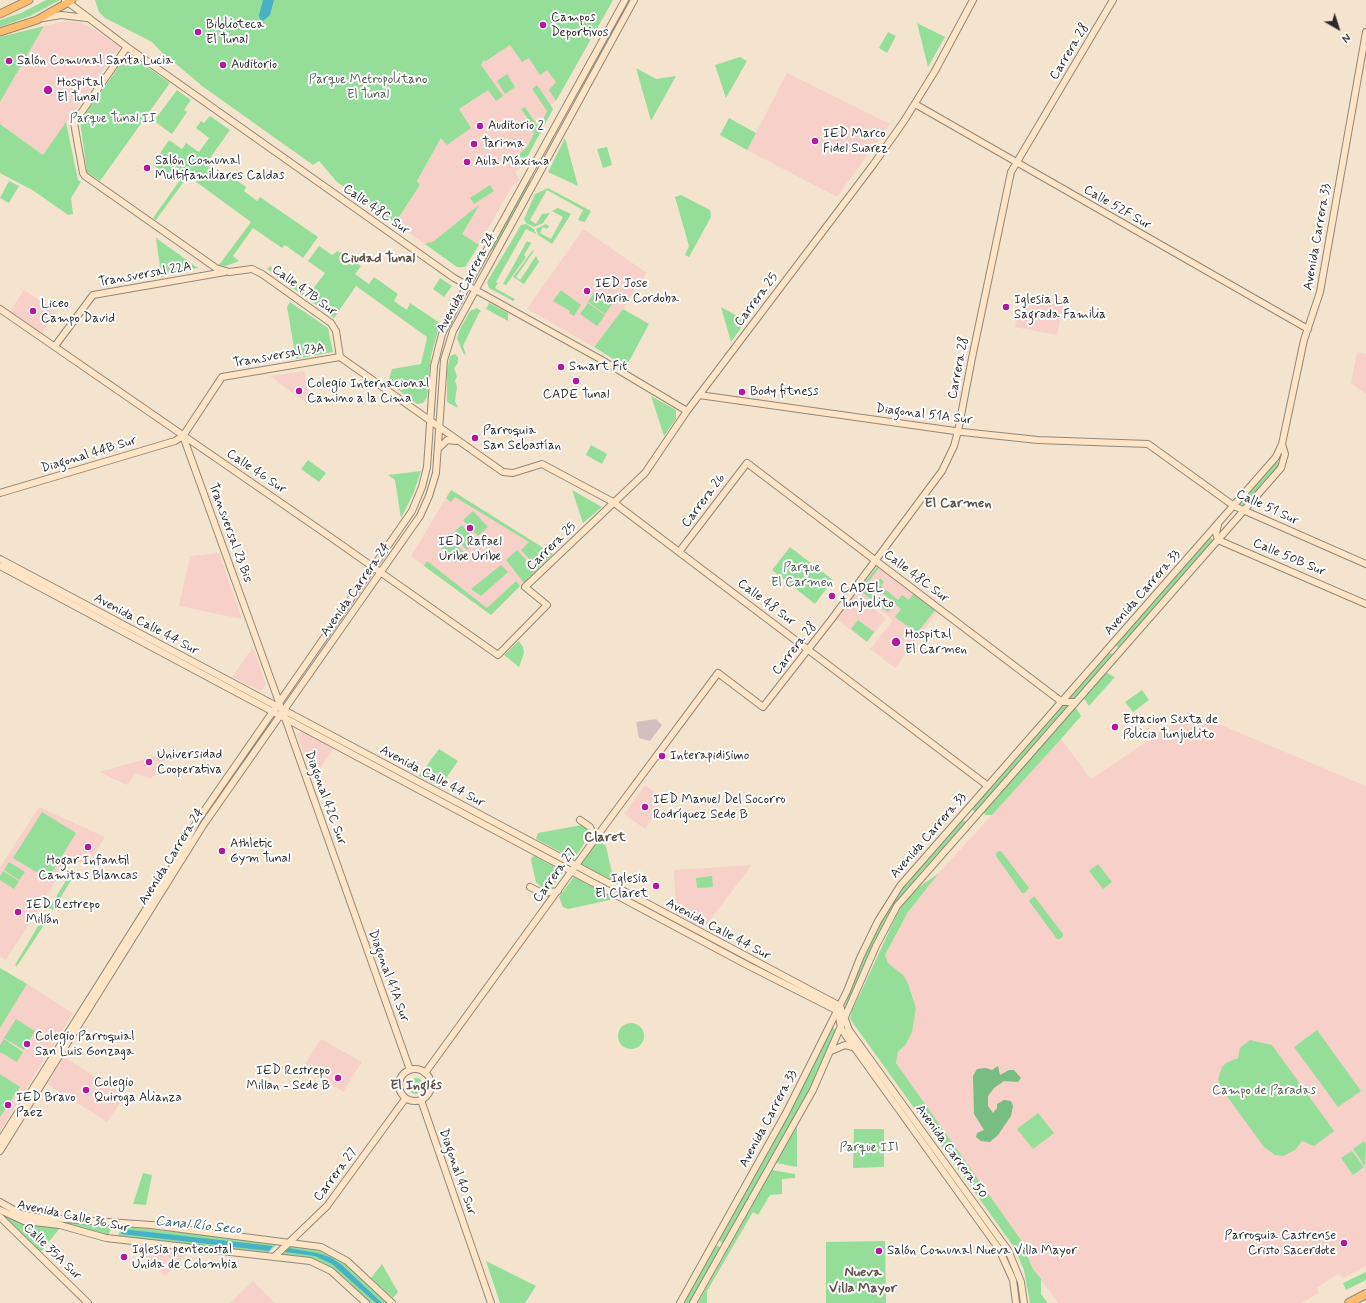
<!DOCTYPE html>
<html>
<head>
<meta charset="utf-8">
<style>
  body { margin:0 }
  #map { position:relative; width:1366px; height:1303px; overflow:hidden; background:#f5e4cd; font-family:Mynerve,sans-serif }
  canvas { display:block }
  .north { position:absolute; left:1318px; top:8px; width:40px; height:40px; -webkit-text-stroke:3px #fff; paint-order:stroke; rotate:141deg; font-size:11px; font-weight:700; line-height:16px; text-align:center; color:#2b2b2b }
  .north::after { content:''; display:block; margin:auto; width:14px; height:18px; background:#2b2b2b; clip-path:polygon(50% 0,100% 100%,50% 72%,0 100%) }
</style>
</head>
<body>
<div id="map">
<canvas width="1366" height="1303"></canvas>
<div class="north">N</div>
</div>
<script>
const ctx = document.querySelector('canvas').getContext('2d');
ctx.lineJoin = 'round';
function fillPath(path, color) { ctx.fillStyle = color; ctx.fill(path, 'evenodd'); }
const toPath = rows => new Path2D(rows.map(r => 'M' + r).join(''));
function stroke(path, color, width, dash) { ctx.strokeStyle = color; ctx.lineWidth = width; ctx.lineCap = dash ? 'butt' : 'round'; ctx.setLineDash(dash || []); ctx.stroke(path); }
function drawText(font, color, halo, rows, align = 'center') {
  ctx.font = font + ' Mynerve,sans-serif'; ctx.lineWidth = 4; ctx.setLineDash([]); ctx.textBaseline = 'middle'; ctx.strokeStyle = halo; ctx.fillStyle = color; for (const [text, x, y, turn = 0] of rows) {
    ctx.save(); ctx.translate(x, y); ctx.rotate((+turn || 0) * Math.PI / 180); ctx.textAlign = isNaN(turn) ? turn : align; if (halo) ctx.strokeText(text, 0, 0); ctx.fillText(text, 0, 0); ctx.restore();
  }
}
fillPath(toPath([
  [517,0,609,7,556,101,551,105,553,109,522,166,515,172,520,180,512,186,468,264,465,267,459,268,395,223,420,185,417,182],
  [66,21,78,22,89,26,120,47,115,54,112,54,99,78,43,155,0,124,0,102,44,26],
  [787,73,890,124,837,197,747,150],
  [583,229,647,273,623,309,594,347,527,309],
  [24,290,57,311,42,333,10,311],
  [1028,295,1064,301,1057,335,1015,327,1018,312,1025,313],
  [1357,352,1366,354,1366,394,1351,383],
  [304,371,311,406,270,376],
  [451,490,553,554,491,615,411,556],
  [219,553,242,619,179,606,190,556],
  [876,562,940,608,895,668,870,649,893,620,854,590],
  [854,594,886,618,867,642,836,619],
  [253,647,266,684,261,691,232,677],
  [1190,712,1366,786,1366,1266,1343,1278,1338,1274,1317,1288,1319,1293,1302,1303,1058,1303,1033,1269,1021,1240,897,1066,896,1056,910,1037,914,1023,914,999,908,983,888,963,885,955,908,912,939,873,1061,739,1091,779],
  [302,730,335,747,313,779,297,735],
  [170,752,151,779,136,773,127,785,99,772],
  [645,785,665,800,645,829,624,814],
  [39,807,105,837,87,866,71,857,6,960,0,957,0,867],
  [752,865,703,929,676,914,674,870],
  [27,984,73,1013,0,1131,0,1028],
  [321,1039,362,1062,343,1092,305,1064],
  [64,1057,125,1096,107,1122,47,1084],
  [135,1247,187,1253,165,1276],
  [253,1281,275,1303,230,1303]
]), '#f7d1c8');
fillPath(toPath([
  [656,719,662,725,650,741,639,738,636,722]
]), '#d2bfc0');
fillPath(toPath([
  [46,0,60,0,30,16,0,27,0,20,21,13],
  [95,0,613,0,556,101,549,90,556,82,547,70,540,75,529,58,522,62,510,45,486,61,484,60,481,65,503,96,496,101,488,90,459,109,471,128,447,145,441,138,417,181,420,185,395,223,337,182,319,161,313,165,202,86,169,58,167,58,152,42,105,18,99,12],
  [917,23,945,37,928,67],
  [44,26,0,102,0,37],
  [888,32,896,36,887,53,879,48],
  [128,54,170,83,100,181,87,172,80,121],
  [740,57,747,61,726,98,715,65],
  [636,68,656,79,676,76,651,121],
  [507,74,515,87,505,94,497,81],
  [537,85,553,109,524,163,519,155,529,144,534,133,530,127,533,126,521,109,525,107,537,125,543,120,547,111,532,89],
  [177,90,191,100,184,110,187,112,172,134,154,121],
  [210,116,230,130,205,165,220,175,223,171,246,187,244,191,257,201,260,197,318,237,303,258,285,245,282,248,253,228,233,256,239,261,226,266,219,265,251,222,188,176,156,220,153,218,185,173,159,155,169,140,182,149,186,143,199,152,209,138,196,128,201,121,204,123],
  [729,118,756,133,747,150,720,135],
  [66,122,78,180,81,182,71,198,73,214,68,215,34,191,0,173,0,124,43,155],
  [565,138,578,186,548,172],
  [607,147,612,165,603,168,597,149],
  [160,156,177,169,171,178,153,165],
  [528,180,532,182,494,251,490,249],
  [9,181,19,186,9,203,0,198],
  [490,185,494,191,474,204,470,198],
  [548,188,591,211,585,222,578,220,583,210,547,190,530,220,536,224,542,214,550,213,543,223,534,227,526,223,524,219,535,194],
  [681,195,710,210,711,217,689,257,685,255,689,246,675,197],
  [480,204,462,234,479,245,465,267,457,267,425,244,434,241],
  [558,208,571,214,552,244,538,235,536,229,546,224,549,226,547,229,543,227,540,233,551,239,563,217,552,211],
  [526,224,534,229,536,234,526,229,496,282,498,283,495,288,515,299,513,301,489,288,487,282,521,225],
  [156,238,198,268,161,274],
  [527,241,531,243,524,255,526,257,506,285,503,284],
  [319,246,332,255,338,251,361,266,355,274,369,284,374,277,398,294,394,301,407,310,410,303,440,323,431,356,427,397,423,403,417,404,388,382,392,369,421,364,427,337,356,286,334,318,267,269,270,266,309,294,325,273,308,261],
  [533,250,534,251,516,277,520,280,536,256,539,262,524,284,513,277],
  [440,278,452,286,444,297,433,289],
  [561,290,581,305,574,316,569,313,570,311,553,301],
  [595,291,613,303,605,314,588,302],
  [290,302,328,328,333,352,296,359,287,307],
  [489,303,508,313,508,321,486,309],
  [588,303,605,315,597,326,580,314],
  [721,307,746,321,731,342],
  [477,308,481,311,479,313,463,346,466,355,463,353,457,338,460,329,470,311],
  [623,309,649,324,626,367,594,347],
  [455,354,458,357,458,363,454,368,457,377,455,380,457,387,455,401,458,408,447,402,447,370,450,356],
  [651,396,676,410,676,419,664,436],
  [591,445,607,454,602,464,586,455],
  [308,460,326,473,319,482,301,469],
  [1277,462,1280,462,1280,464,1244,506,1240,503],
  [421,471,414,492,401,518,395,480,388,475],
  [451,490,553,554,524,583,506,560,517,550,532,566,542,557,529,543,540,556,532,562,521,550,529,542,455,497,451,502,446,498],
  [572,490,602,507,583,523],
  [473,511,488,527,478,536,463,520],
  [462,525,476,541,467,550,452,534],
  [1210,537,1214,540,1181,578,1119,648,1115,645],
  [451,538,465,554,455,563,441,547],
  [790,547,833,580,815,604,772,570],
  [427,561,487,608,516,581,520,586,491,615,424,566],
  [501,565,508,572,481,596,471,589],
  [877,567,879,568,864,588,891,608,888,612,859,590],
  [880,578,884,582,881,586,898,600,902,595,909,600,913,594,935,610,917,633,895,617,901,609,874,586],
  [858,620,874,632,867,642,851,629],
  [519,641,523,647,524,653,519,667,504,655],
  [1108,651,1113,655,1074,699,1068,698],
  [1105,672,1115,677,1089,706,1083,697],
  [1142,690,1149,700,1133,712,1125,702],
  [1061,705,1067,706,975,812,972,809],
  [1075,706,1081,716,1061,739,992,815,986,815,982,812],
  [269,721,272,723,210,812,207,810],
  [439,749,458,761,440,787,419,776],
  [42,812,76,833,48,879,13,858],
  [962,819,966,822,921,872,899,900,848,1007,845,1005,864,954,898,892],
  [582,825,587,828,589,836,574,859,536,839,538,833],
  [597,843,602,843,606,846,614,882,581,864],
  [999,851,1001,851,1029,888,1025,893,1022,893,996,856,996,853],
  [535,856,563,872,551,888,541,887,536,882,531,860,532,857],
  [9,862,25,872,19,880,4,870],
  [1098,864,1112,882,1103,889,1089,871],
  [3,871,19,881,14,889,0,880,0,876],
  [939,873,908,912,885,955,888,963,903,975,908,983,916,1008,912,1032,906,1044,898,1052,896,1063,1021,1240,1033,1269,1041,1279,1041,1294,1048,1303,1030,1303,1024,1270,1014,1247,850,1019,852,1011,900,908,915,890],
  [70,874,73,877,53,910,49,908],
  [712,876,713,887,697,888,696,878],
  [574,877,610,895,610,900,568,909,563,907,559,897],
  [1034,896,1063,934,1063,936,1060,939,1057,939,1029,901],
  [44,916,48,919,17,966,15,965],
  [0,968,27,984,0,1028],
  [16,1019,35,1031,24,1050,4,1038],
  '618 1036a13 13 0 1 1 26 0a13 13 0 1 1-26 0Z',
  [833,1027,837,1032,817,1076,724,1244,719,1241],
  [1317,1030,1361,1091,1338,1107,1294,1047],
  [4,1039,23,1052,17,1062,0,1052,0,1045],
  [1250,1040,1272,1045,1334,1131,1314,1146,1302,1141,1295,1150,1283,1156,1275,1155,1264,1147,1221,1088,1218,1080,1222,1067,1226,1063,1238,1058,1240,1048],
  [0,1074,20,1087,0,1117],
  '408 1086a8 8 0 1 1 16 0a8 8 0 1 1-16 0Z',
  [1038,1113,1054,1133,1033,1149,1017,1129],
  [797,1126,797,1167,776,1163],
  [854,1129,884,1129,884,1167,853,1168],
  [1364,1141,1366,1143,1365,1166,1353,1149],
  [1352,1151,1364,1167,1353,1175,1341,1158],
  [772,1170,795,1174,795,1178,782,1179,782,1194,770,1195,758,1215,753,1212,707,1291,707,1303,698,1303],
  [143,1173,152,1175,146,1205,133,1204],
  [0,1204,12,1211,113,1224,108,1236,23,1218,2,1208],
  [1,1213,18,1221,60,1228,40,1253,0,1215],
  [122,1226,278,1243,268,1253,118,1236],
  [885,1241,886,1303,826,1303,826,1242],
  [290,1245,316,1248,331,1253,350,1267,389,1303,371,1303,343,1276,320,1262,309,1258,281,1255],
  [716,1245,722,1248,689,1303,684,1303],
  [486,1261,536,1286,525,1303,500,1303],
  [382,1264,398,1292,393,1298,371,1278],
  [1366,1272,1366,1280,1346,1290,1343,1283]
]), '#95de99');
fillPath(toPath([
  [998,1066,1000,1075,1009,1070,1014,1070,1021,1078,1018,1082,1004,1081,994,1088,988,1096,988,1106,993,1113,997,1108,997,1104,1004,1100,1011,1101,1013,1106,1011,1116,998,1135,990,1142,981,1141,976,1137,977,1133,984,1130,974,1114,973,1076,977,1069,986,1068,992,1070]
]), '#78bd81');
fillPath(toPath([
  [263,0,274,0,270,15,263,21,260,19,259,15],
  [122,1229,273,1246,269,1251,121,1234],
  [289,1248,317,1253,330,1257,342,1265,382,1303,376,1303,332,1264,315,1256,285,1252]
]), '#47b1c5');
const secondary = toPath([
  [65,0,127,47,454,278,600,359,687,411],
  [43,18,61,15,87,18],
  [127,47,74,123,83,173,85,176,216,268,229,272,252,269,262,274,331,323,336,331,340,357,503,472,513,473,542,464,613,502,988,786],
  [915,104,1308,329],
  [0,309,329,536,498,655,547,605,525,587,645,473,687,411,873,165,904,121,935,71,973,0],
  [55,346,93,295,225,272],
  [699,395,962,432,1038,440,1148,444,1234,506,1366,564],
  [183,436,280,705],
  [438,449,447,440,456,441],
  [0,493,175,441,183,436,222,377,340,357],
  [1218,525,1216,533,1218,540,1366,604],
  [679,552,747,463,1062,702,1075,702],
  [0,559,840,1006,849,1030,1008,1250,1021,1282,1024,1303],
  [0,566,749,966,838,1011],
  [284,715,410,1070],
  [580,820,590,827,595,839],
  [530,887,542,893,558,891],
  [838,1011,841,1028,846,1036,999,1249,1013,1280,1016,1303],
  [831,1051,845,1045,853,1047],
  '399 1085a16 16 0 1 1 32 0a16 16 0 1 1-32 0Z',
  [425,1073,611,817,718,673,763,707,831,620,942,471,954,446,958,431,972,358,1011,172,1113,0],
  [421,1100,491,1303],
  [0,1141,175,863,197,821,412,511,422,487,427,467,434,366,442,334,456,306,625,0],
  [0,1151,204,824,420,516,429,496,436,473,444,360,453,331,634,0],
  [0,1202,21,1214,36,1217,151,1225,321,1247,347,1261,392,1303],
  [0,1210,24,1221,60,1225,106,1238,310,1261,331,1271,366,1303],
  [0,1217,88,1303],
  [274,1257,327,1206,405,1099],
  [680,1303,786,1113,847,991,860,958,878,921,900,886,1276,457,1282,444,1304,340,1320,292,1366,32],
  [693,1303,813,1090,876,946,897,906,1281,468,1285,454,1282,444]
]);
const primary = toPath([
  [0,14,29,0],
  [0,32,37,20,72,0]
]);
const highway = toPath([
  [1349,1303,1366,1294]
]);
stroke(secondary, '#90887c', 8);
stroke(primary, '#90887c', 9);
stroke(highway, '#90887c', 10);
stroke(secondary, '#ffe4c6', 6);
stroke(primary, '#febc70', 7);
stroke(highway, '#febc70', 8);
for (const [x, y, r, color] of [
  [543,25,4,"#b5179e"],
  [198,32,4,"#b5179e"],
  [9,61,4,"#b5179e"],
  [223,65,4,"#b5179e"],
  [48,90,5,"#b5179e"],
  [480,126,4,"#b5179e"],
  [815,141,4,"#b5179e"],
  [474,144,4,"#b5179e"],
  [467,162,4,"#b5179e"],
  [147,168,4,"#b5179e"],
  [587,291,4,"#b5179e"],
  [1006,307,4,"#b5179e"],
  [33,311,4,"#b5179e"],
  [561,367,4,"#b5179e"],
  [576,381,4,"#b5179e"],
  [299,391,4,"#b5179e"],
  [742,392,4,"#b5179e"],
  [475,438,4,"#b5179e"],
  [470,528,4,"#b5179e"],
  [832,596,4,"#b5179e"],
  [896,642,5,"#b5179e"],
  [1115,727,4,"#b5179e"],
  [662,756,4,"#b5179e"],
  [149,762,4,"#b5179e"],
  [645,807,4,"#b5179e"],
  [88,847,4,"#b5179e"],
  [222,851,4,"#b5179e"],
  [656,886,4,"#b5179e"],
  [18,912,4,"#b5179e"],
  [27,1044,4,"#b5179e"],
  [338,1078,4,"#b5179e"],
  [86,1090,4,"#b5179e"],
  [8,1105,4,"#b5179e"],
  [1344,1243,4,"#b5179e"],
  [879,1251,4,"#b5179e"],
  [124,1257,4,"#b5179e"]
]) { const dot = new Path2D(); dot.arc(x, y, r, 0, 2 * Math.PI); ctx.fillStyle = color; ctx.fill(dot); stroke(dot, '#fff', 1.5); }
drawText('13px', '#2b2b2b', '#fff', [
  ["Campos",551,18],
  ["Deportivos",551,33],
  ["Biblioteca",206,25],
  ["El Tunal",206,40],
  ["Salón Comunal Santa Lucia",17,61],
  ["Auditorio",231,65],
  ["Hospital",57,83],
  ["El Tunal",57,98],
  ["Auditorio 2",488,126],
  ["IED Marco",823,134],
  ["Fidel Suarez",823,149],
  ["Tarima",482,144],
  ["Salón Comunal",155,161],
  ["Multifamiliares Caldas",155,176],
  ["Aula Máxima",475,162],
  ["IED Jose",595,284],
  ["Maria Cordoba",595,299],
  ["Iglesia La",1014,300],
  ["Sagrada Familia",1014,315],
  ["Liceo",41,304],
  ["Campo David",41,319],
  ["Smart Fit",569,367],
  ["Colegio Internacional",307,384],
  ["Camino a la Cima",307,399],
  ["Body fitness",750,392],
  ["CADE Tunal",576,395,"center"],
  ["Parroquia",483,431],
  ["San Sebastían",483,446],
  ["IED Rafael",470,542,"center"],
  ["Uribe Uribe",470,557,"center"],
  ["CADEL",840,589],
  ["Tunjuelito",840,604],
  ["Hospital",905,635],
  ["El Carmen",905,650],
  ["Estacion Sexta de",1123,720],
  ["Policia Tunjuelito",1123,735],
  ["Universidad",157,755],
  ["Cooperativa",157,770],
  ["Interapidisimo",670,756],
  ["IED Manuel Del Socorro",653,800],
  ["Rodríguez Sede B",653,815],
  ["Athletic",230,844],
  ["Gym Tunal",230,859],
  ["Hogar Infantil",88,861,"center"],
  ["Camitas Blancas",88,876,"center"],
  ["Iglesia",648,879,"right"],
  ["El Claret",648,894,"right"],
  ["IED Restrepo",26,905],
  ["Millán",26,920],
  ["Colegio Parroquial",35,1037],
  ["San Luis Gonzaga",35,1052],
  ["IED Restrepo",330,1071,"right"],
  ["Millan - Sede B",330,1086,"right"],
  ["Colegio",94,1083],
  ["Quiroga Alianza",94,1098],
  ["IED Bravo",16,1098],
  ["Paez",16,1113],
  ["Parroquia Castrense",1336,1236,"right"],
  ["Cristo Sacerdote",1336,1251,"right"],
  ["Iglesia pentecostal",132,1250],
  ["Unida de Colombia",132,1265],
  ["Salón Comunal Nueva Villa Mayor",887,1251]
], 'left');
drawText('13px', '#2b2b2b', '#fff', [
  ["Carrera 28",1070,52,-59],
  ["Calle 52F Sur",1117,208,30],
  ["Calle 48C Sur",376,210,35],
  ["Avenida Carrera 33",1318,237,-80],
  ["Transversal 22A",145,275,-10],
  ["Avenida Carrera 24",467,283,-62],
  ["Calle 47B Sur",304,291,36],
  ["Carrera 25",757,300,-53],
  ["Transversal 23A",279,356,-10],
  ["Carrera 28",959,368,-79],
  ["Diagonal 51A Sur",924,415,7],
  ["Diagonal 44B Sur",89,455,-17],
  ["Calle 46 Sur",256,472,34],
  ["Carrera 26",704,501,-53],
  ["Calle 51 Sur",1267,508,25],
  ["Transversal 23 Bis",230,533,70],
  ["Carrera 25",552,547,-44],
  ["Calle 50B Sur",1289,558,23],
  ["Calle 48C Sur",916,577,37],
  ["Avenida Carrera 24",356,590,-55],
  ["Avenida Carrera 33",1143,593,-49],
  ["Calle 48 Sur",766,603,37],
  ["Avenida Calle 44 Sur",146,625,28],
  ["Carrera 28",795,649,-52],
  ["Avenida Calle 44 Sur",432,777,28],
  ["Diagonal 42C Sur",325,798,70],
  ["Avenida Carrera 33",929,836,-49],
  ["Avenida Carrera 24",172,857,-58],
  ["Carrera 27",555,876,-54],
  ["Avenida Calle 44 Sur",718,930,28],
  ["Diagonal 41A Sur",388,976,70],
  ["Avenida Carrera 33",769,1119,-62],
  ["Avenida Carrera 50",951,1152,54],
  ["Diagonal 40 Sur",457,1172,71],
  ["Carrera 27",336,1175,-53],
  ["Avenida Calle 36 Sur",73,1217,12],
  ["Calle 35A Sur",52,1252,44]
]);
drawText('13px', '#4b614c', '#fff', [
  ["Parque Metropolitano",368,80],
  ["El Tunal",368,95],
  ["Parque Tunal II",113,119],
  ["Parque",802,568],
  ["El Carmen",802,583],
  ["Campo de Paradas",1264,1091],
  ["Parque III",869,1148]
]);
drawText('bold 14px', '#615447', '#fff', [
  ["Ciudad Tunal",378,259],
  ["El Carmen",958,504],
  ["Claret",605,838],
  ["El Inglés",416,1086],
  ["Nueva",863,1273],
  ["Villa Mayor",863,1289]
]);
drawText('italic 14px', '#366169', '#fff', [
  ["Canal Río Seco",198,1226,6]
]);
</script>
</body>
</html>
